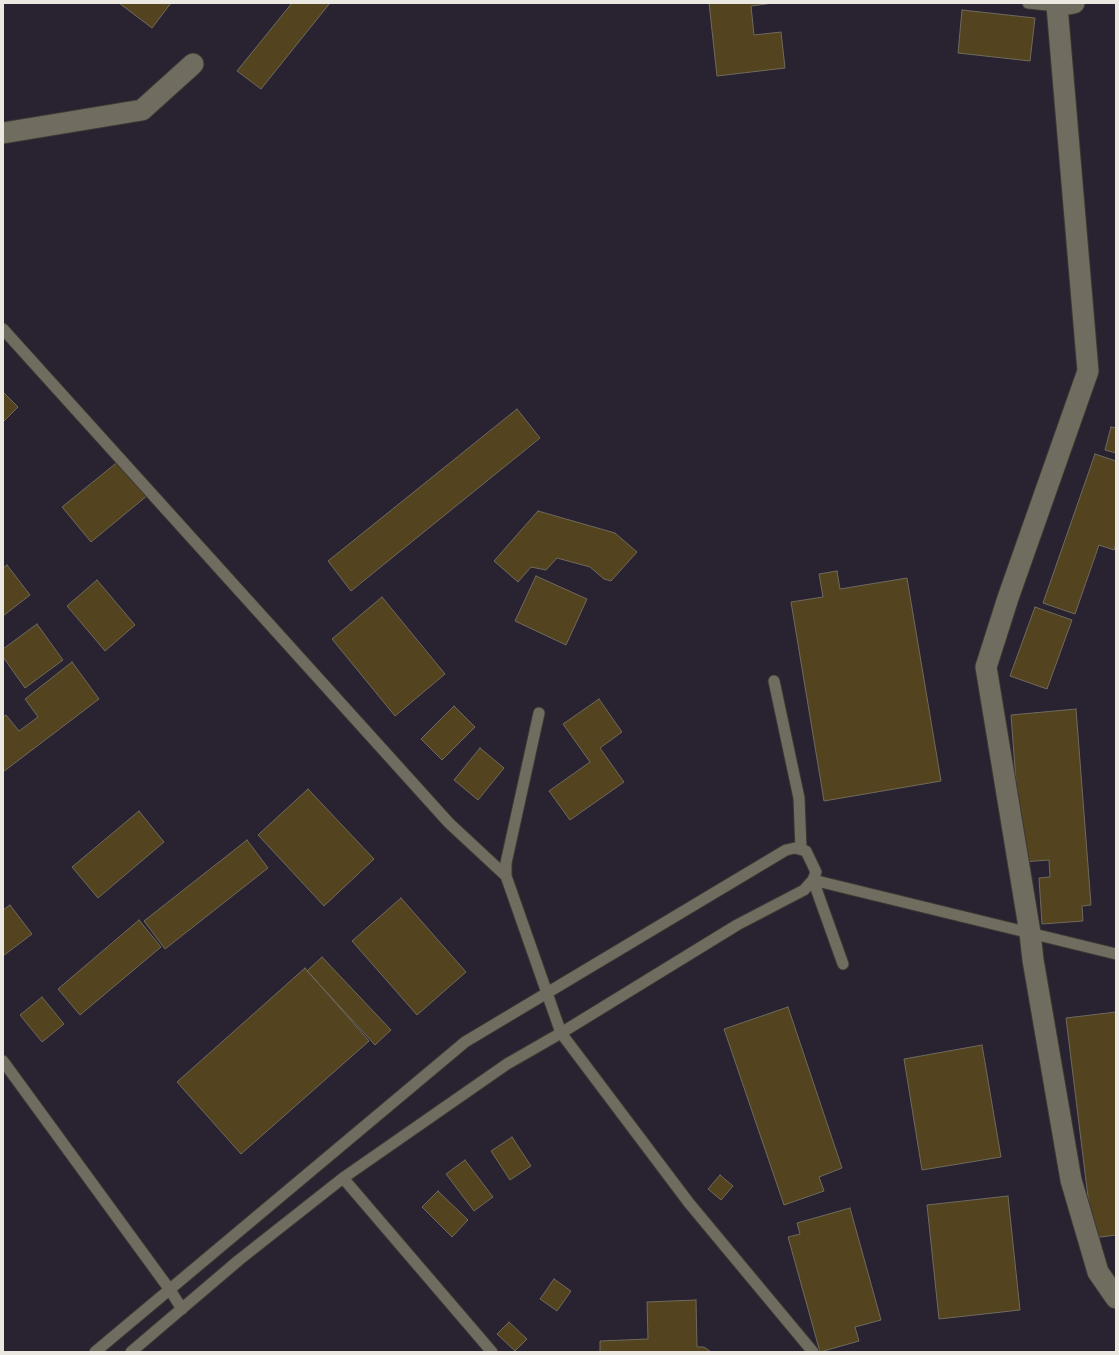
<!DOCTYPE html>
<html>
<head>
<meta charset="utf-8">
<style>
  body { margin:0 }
  #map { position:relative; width:1119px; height:1355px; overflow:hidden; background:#221e13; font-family:Raleway,sans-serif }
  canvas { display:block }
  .frame { position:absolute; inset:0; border:4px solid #ebe8e1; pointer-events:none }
</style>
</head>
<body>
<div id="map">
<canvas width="1119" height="1355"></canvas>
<div class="frame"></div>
</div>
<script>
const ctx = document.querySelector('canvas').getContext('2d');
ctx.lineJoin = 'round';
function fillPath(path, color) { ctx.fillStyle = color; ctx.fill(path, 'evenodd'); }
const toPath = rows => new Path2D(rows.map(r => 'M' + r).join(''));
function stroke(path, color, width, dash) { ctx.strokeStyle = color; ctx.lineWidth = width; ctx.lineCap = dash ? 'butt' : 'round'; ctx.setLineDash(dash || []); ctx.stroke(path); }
fillPath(toPath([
  [3,3,1116,3,1116,1352,3,1352]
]), '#282231');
const building = toPath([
  [119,3,171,3,152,28,119,3],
  [292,3,330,3,261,89,237,71,292,3],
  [709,3,773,3,751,6,754,35,781,32,785,68,717,76,709,3],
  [962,10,1035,18,1030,61,958,53,962,10],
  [3,392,18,407,3,422,3,392],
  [517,409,540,438,351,591,328,561,517,409],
  [1111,427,1116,428,1116,453,1105,450,1111,427],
  [1095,454,1116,461,1116,543,1114,550,1099,545,1075,614,1043,603,1095,454],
  [120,460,148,495,91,542,62,507,120,460],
  [538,511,615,533,637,552,611,581,604,579,590,567,557,558,546,570,531,567,518,582,494,561,538,511],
  [7,565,30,595,3,616,3,568,7,565],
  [837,571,840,589,907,578,941,781,824,801,791,602,823,597,819,574,837,571],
  [536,576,587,599,566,645,515,621,536,576],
  [97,580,135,625,105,651,67,606,97,580],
  [382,597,445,674,395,716,332,639,382,597],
  [1035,607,1072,620,1047,689,1010,676,1035,607],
  [37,624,63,660,25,688,3,657,3,649,37,624],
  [72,662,99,699,3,772,3,717,6,715,19,731,38,717,25,699,72,662],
  [599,699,622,732,600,748,624,782,570,820,549,791,590,762,563,724,599,699],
  [454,706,475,727,442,760,421,739,454,706],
  [1076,709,1091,905,1082,906,1083,921,1042,924,1039,878,1050,877,1049,860,1022,862,1011,715,1076,709],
  [480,748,504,768,478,800,454,780,480,748],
  [308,789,374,859,324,906,258,835,308,789],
  [139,811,164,842,98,898,72,867,139,811],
  [247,840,268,868,165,949,144,921,247,840],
  [401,898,466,972,417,1015,352,941,401,898],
  [10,905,32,934,3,956,3,910,10,905],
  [139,920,161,947,80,1015,58,989,139,920],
  [322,957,391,1030,375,1045,307,971,322,957],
  [305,968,369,1041,241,1154,177,1082,305,968],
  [42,997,64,1024,42,1042,20,1015,42,997],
  [788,1007,842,1168,819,1177,824,1191,784,1205,724,1029,788,1007],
  [1116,1012,1116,1235,1093,1238,1066,1018,1116,1012],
  [982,1045,1001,1157,922,1170,904,1059,982,1045],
  [512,1137,531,1166,510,1180,491,1151,512,1137],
  [465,1160,493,1197,474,1211,446,1174,465,1160],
  [720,1175,733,1186,721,1200,708,1189,720,1175],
  [438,1191,468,1220,452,1237,422,1207,438,1191],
  [1008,1196,1020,1310,939,1319,927,1205,1008,1196],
  [850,1208,881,1320,855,1327,859,1341,820,1352,788,1237,800,1234,797,1223,850,1208],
  [554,1279,571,1291,557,1311,540,1299,554,1279],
  [696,1300,697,1347,704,1347,711,1352,600,1352,600,1341,648,1339,647,1302,696,1300],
  [509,1322,527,1339,515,1351,497,1334,509,1322]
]);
fillPath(building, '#53441f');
stroke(building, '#6f6a5d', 1);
const service = toPath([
  [1028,3,1057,6],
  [3,329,449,823,506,876],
  [774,681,799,798,801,849],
  [539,713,506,863,506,876,561,1033,689,1203,813,1352],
  [813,880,1116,954],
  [813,880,843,964],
  [3,1061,170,1290,182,1309],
  [343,1178,492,1352],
  [95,1352,465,1042,786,850,795,848,806,851,816,872,813,880,804,890,737,925,561,1033,507,1064,343,1178,239,1260,131,1352]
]);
const minor = toPath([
  [1074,3,1057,6,1088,371,1008,598,986,667,1030,933,1033,960,1071,1180,1098,1272,1116,1298],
  [3,133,142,110,193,64]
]);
stroke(service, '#3c3933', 13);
stroke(minor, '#3c3933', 23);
stroke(service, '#716c60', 11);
stroke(minor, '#716c60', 21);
</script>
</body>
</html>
